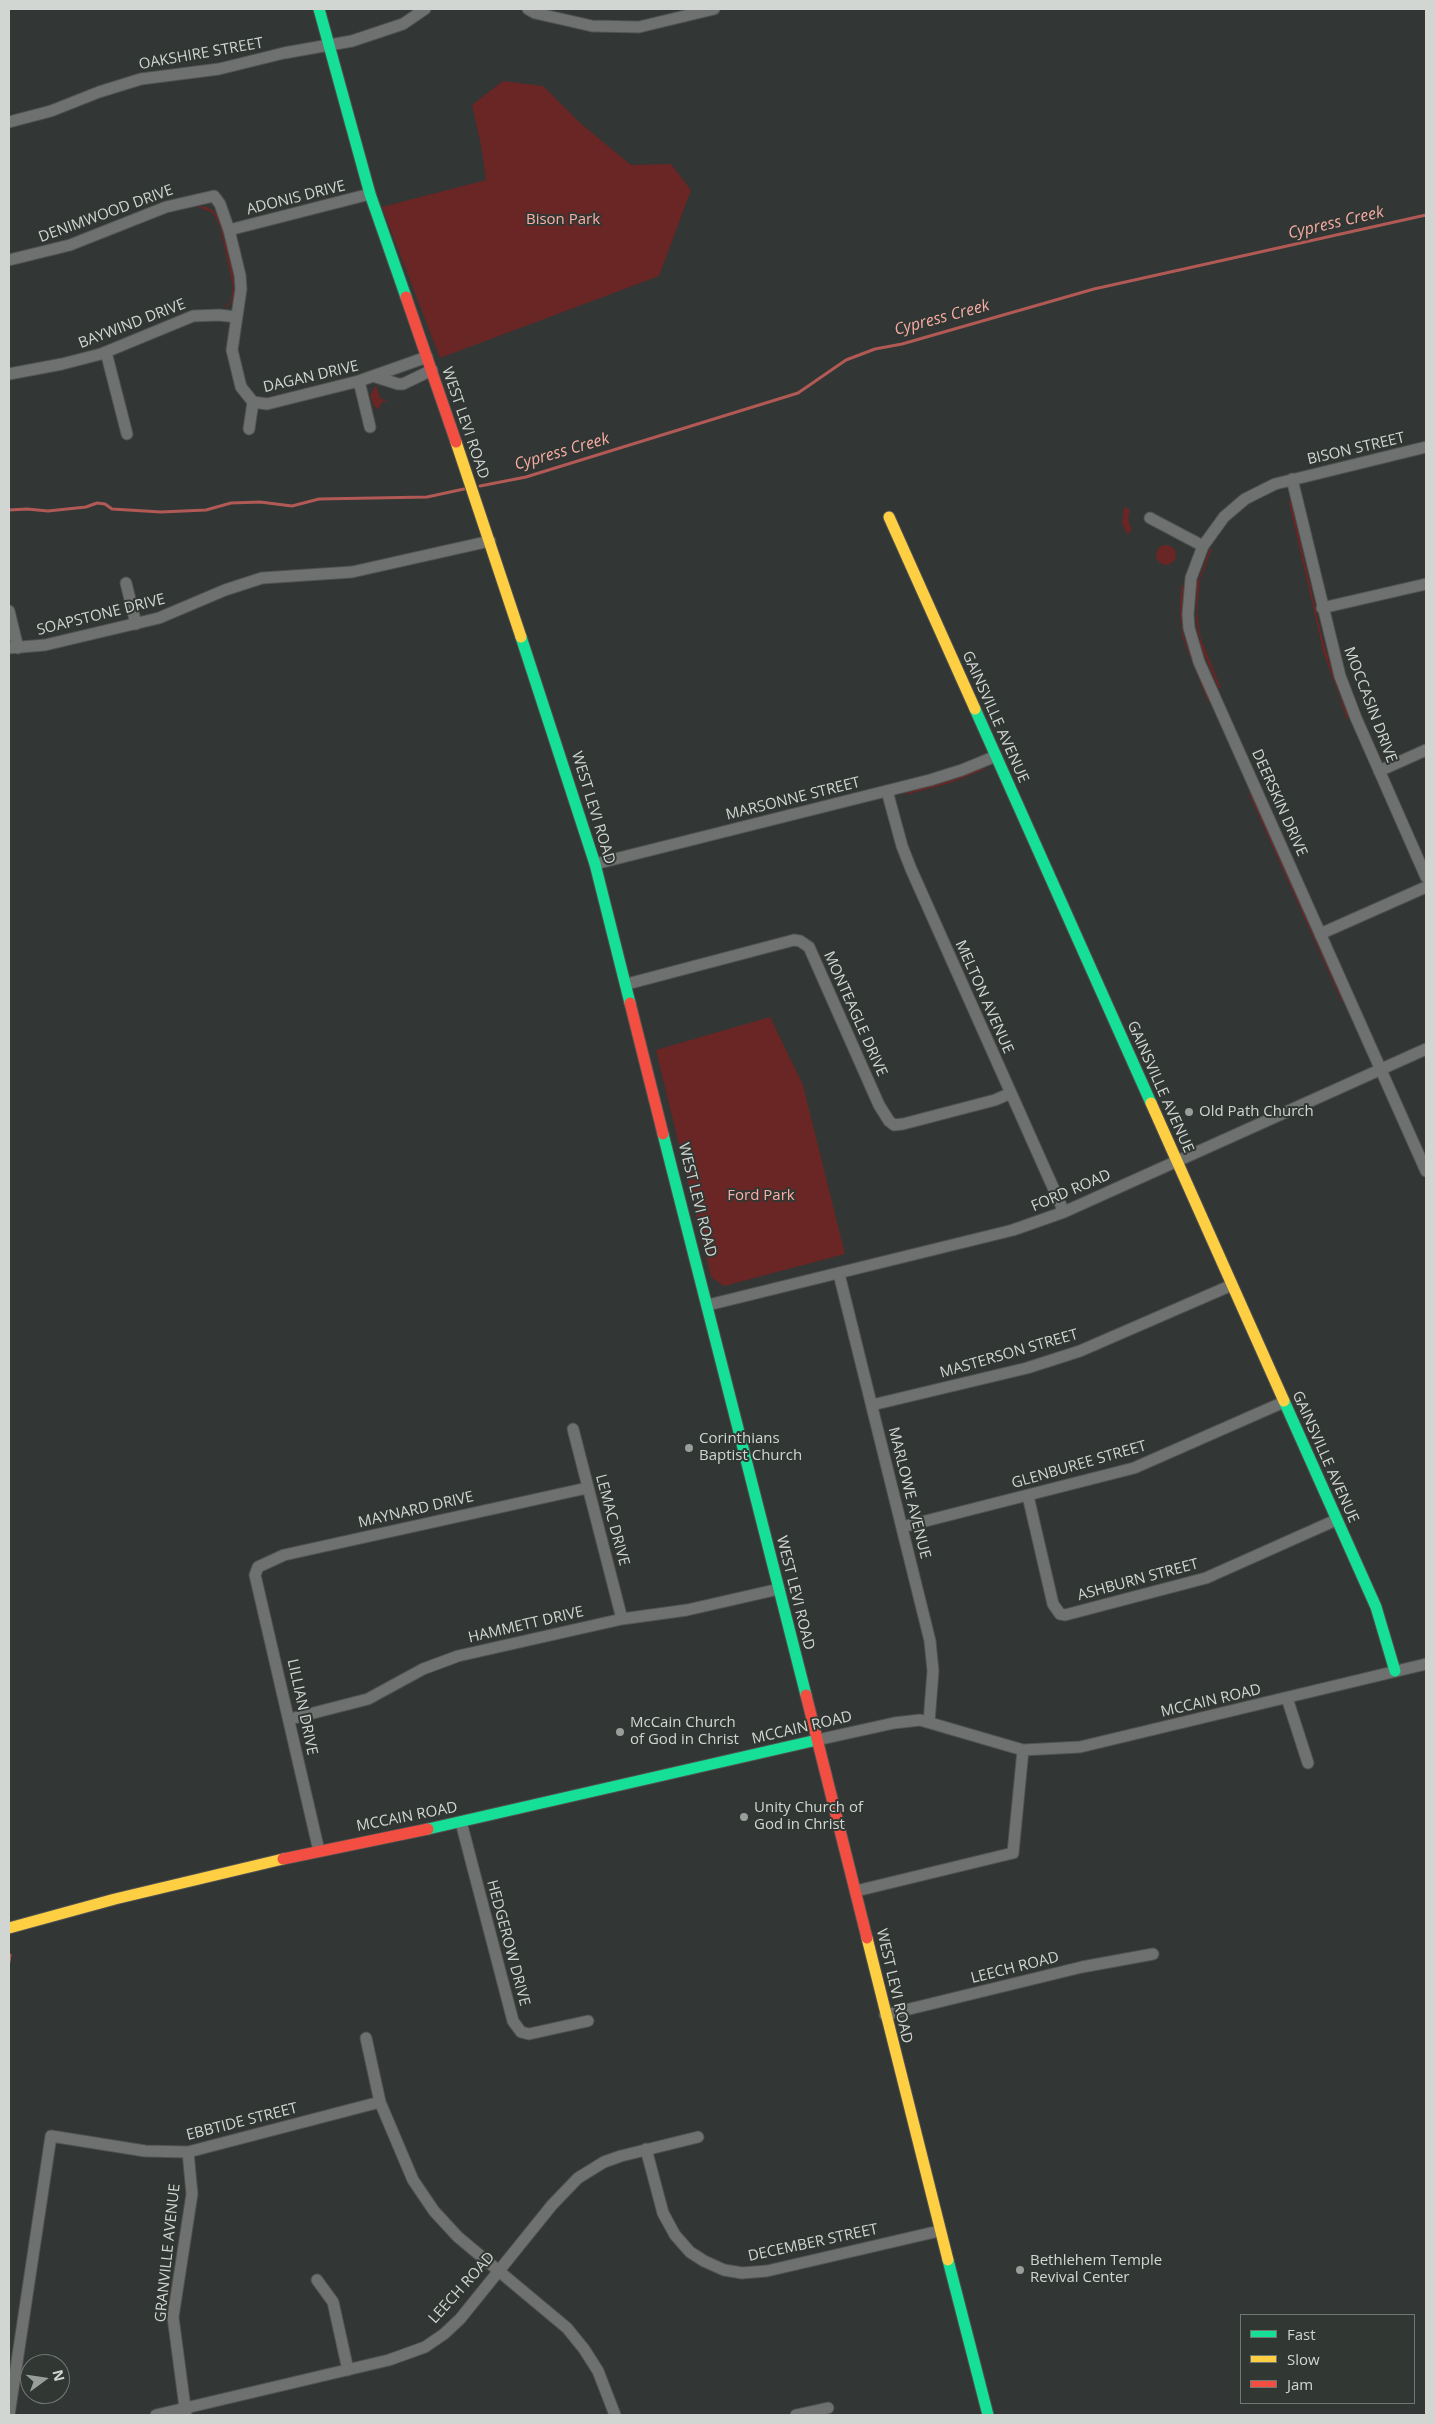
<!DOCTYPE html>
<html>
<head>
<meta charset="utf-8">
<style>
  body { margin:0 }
  #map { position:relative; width:1435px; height:2424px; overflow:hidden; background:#323634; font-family:"Open Sans",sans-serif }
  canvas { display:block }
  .frame { position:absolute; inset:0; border:10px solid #d2d6d3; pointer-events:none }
  .legend { position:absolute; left:1240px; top:2314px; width:175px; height:90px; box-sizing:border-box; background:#313733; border:1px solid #717773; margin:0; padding:6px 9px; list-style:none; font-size:15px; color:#d2d6d3 }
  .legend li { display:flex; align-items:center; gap:10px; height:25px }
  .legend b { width:25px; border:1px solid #717773 }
  .north { position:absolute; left:20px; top:2354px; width:50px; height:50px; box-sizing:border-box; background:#313733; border:1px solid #717773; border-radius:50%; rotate:76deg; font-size:14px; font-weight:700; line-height:20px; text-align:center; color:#d2d6d3 }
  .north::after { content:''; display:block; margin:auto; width:18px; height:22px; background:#9a9e9b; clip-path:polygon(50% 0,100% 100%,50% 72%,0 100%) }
</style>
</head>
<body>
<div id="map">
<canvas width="1435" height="2424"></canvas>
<div class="frame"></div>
<ul class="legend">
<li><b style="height:6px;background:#16e098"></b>Fast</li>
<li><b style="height:6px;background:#ffcf43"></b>Slow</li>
<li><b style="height:6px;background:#f24e42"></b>Jam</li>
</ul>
<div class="north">N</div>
</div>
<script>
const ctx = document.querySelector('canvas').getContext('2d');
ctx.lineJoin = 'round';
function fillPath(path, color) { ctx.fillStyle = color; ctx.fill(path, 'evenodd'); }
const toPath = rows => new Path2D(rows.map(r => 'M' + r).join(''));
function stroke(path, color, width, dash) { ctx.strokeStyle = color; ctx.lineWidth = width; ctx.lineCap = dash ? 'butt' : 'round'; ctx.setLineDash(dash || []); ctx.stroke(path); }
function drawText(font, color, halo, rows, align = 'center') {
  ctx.font = font + ' "Open Sans",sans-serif'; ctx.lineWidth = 4; ctx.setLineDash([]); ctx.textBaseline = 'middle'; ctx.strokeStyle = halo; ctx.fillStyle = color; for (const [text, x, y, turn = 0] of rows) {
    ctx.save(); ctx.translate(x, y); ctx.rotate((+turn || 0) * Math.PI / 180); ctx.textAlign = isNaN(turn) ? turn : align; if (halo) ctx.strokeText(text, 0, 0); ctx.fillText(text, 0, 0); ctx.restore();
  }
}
fillPath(toPath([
  [503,81,543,86,579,122,631,165,671,164,691,190,659,276,440,358,382,207,486,180,481,145,472,105],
  [196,206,206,207,214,211,218,217,222,228,233,274,235,290,232,302,228,306,223,308,231,302,233,286,220,227,213,213],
  [376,385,380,398,389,401,383,401,378,410,373,404,370,395],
  [1288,498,1292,505,1322,637,1339,694,1349,718,1347,719,1323,651],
  [1124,507,1130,510,1128,519,1132,530,1127,534,1122,523],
  '1156 555a10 10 0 1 1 20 0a10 10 0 1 1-20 0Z',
  [1210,549,1212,549,1200,580,1197,612,1201,639,1221,688,1219,689,1201,647,1196,618,1197,584],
  [1181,585,1183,586,1182,624,1185,640,1209,701,1208,702,1183,639,1180,613],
  [980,769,986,769,950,783,905,795,908,792,956,779],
  [1251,793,1343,1001,1342,1002,1249,794],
  [770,1017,803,1085,845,1254,724,1286,711,1277,656,1050]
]), '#692625');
stroke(toPath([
  [480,486,526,477,798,393,846,360,875,349,902,344,1094,289,1426,215],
  [9,510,27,509,48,511,86,507,97,503,105,504,112,509,161,512,206,510,231,503,260,502,292,506,319,499,427,497,464,489],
  [9,1962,10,1955]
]), '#b15955', 3);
const street = toPath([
  [528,9,535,13,592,26,639,27,714,9],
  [9,122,51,111,99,92,141,79,219,69,284,53,352,41,403,24,425,9],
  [229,230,370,194],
  [9,260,70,245,166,207,214,196,220,204,229,230,240,275,241,289,232,350,241,387,253,402,249,429],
  [106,352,127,434],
  [9,374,62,364,101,354,193,316,219,315,237,317],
  [376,377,398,384,403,384,432,370],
  [359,381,370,427],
  [253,402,267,404,359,381,427,357],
  [1426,447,1275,484,1245,499,1224,517,1203,546,1191,578,1188,614,1189,628,1199,662,1426,1171],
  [1292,479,1340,676,1356,718,1426,877],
  [1150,518,1203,546],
  [126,583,136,624],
  [1322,608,1426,584],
  [9,611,18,648],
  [9,648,45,645,159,618,225,590,262,578,352,572,490,541],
  [1379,771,1426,750],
  [887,791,902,846,911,869,1064,1212],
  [595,864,930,780,962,770,996,756],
  [1320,934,1426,887],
  [627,984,794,940,800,941,809,947,813,956,879,1105,889,1121,894,1125,903,1124,995,1100,1011,1093],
  [839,1274,930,1641,933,1671,929,1722],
  [708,1305,1013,1230,1064,1212,1426,1049],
  [872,1405,1027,1368,1080,1351,1232,1285],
  [573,1429,622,1619],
  [1028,1496,1053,1604,1060,1614,1065,1615,1206,1578,1336,1520],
  [902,1527,1134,1468,1284,1402],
  [1287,1698,1308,1763],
  [290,1719,368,1699,423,1669,458,1656,622,1619,687,1610,779,1589],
  [817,1740,894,1723,920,1720,1023,1750,1080,1747,1426,1664],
  [461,1822,513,2021,521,2032,529,2034,588,2021],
  [319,1851,255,1575,258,1567,284,1555,587,1488],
  [856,1891,1013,1853,1023,1750],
  [885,2015,1082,1967,1153,1954],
  [366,2038,380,2102,413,2180,434,2211,458,2237,567,2328,584,2349,598,2371,615,2415],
  [646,2149,663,2213,675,2235,690,2252,704,2261,724,2270,742,2273,767,2271,939,2231],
  [317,2280,333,2302,348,2370],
  [9,2415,51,2136,145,2151,188,2152,380,2102],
  [156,2415,389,2360,425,2347,444,2334,460,2319,552,2205,578,2178,604,2162,621,2156,698,2137],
  [186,2415,173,2317,192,2194,188,2152],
  [796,2415,828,2408]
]);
const fast = toPath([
  [319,9,370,194,406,297],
  [521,637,595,864,630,1003],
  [975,709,1151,1103],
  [663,1134,806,1695],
  [1284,1401,1376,1607,1395,1671],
  [428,1829,817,1740],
  [948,2260,988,2415]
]);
const slow = toPath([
  [456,442,521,637],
  [889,517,975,709],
  [1151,1103,1284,1401],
  [9,1928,115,1899,283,1859],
  [867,1938,948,2260]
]);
const jam = toPath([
  [406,297,456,442],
  [630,1003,663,1134],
  [806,1695,867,1938],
  [283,1859,428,1829]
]);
stroke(street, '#4f5250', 13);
stroke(fast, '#4f5250', 13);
stroke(slow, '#4f5250', 13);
stroke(jam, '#4f5250', 13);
stroke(street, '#6e716f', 11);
stroke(fast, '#16e098', 11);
stroke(slow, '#ffcf43', 11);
stroke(jam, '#f24e42', 11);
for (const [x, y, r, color] of [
  [1189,1112,5,"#9a9e9b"],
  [689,1448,5,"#9a9e9b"],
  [620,1732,5,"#9a9e9b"],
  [744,1817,5,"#9a9e9b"],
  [1020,2270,5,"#9a9e9b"]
]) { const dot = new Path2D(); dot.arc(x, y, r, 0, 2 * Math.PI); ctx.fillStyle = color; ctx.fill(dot); stroke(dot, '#313733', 2); }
drawText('15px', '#d2d6d3', '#313733', [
  ["OAKSHIRE STREET",201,54,-10],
  ["ADONIS DRIVE",296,198,-14],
  ["DENIMWOOD DRIVE",106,214,-20],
  ["BAYWIND DRIVE",132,324,-21],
  ["DAGAN DRIVE",311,377,-13],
  ["WEST LEVI ROAD",465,423,71],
  ["BISON STREET",1356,449,-13],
  ["SOAPSTONE DRIVE",101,615,-14],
  ["MOCCASIN DRIVE",1370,705,69],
  ["GAINSVILLE AVENUE",995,717,66],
  ["MARSONNE STREET",793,799,-14],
  ["DEERSKIN DRIVE",1279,803,66],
  ["WEST LEVI ROAD",593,808,73],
  ["MELTON AVENUE",984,997,66],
  ["MONTEAGLE DRIVE",855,1014,66],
  ["GAINSVILLE AVENUE",1160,1087,66],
  ["FORD ROAD",1071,1191,-23],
  ["WEST LEVI ROAD",697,1200,76],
  ["MASTERSON STREET",1009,1354,-16],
  ["GAINSVILLE AVENUE",1325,1457,66],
  ["GLENBUREE STREET",1079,1465,-16],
  ["MARLOWE AVENUE",909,1493,76],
  ["MAYNARD DRIVE",416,1510,-13],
  ["LEMAC DRIVE",612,1520,75],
  ["ASHBURN STREET",1138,1580,-15],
  ["WEST LEVI ROAD",795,1593,76],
  ["HAMMETT DRIVE",526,1625,-13],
  ["MCCAIN ROAD",1211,1701,-13],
  ["LILLIAN DRIVE",302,1707,78],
  ["MCCAIN ROAD",802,1728,-13],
  ["MCCAIN ROAD",407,1817,-11],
  ["HEDGEROW DRIVE",508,1943,75],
  ["LEECH ROAD",1015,1968,-14],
  ["WEST LEVI ROAD",894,1986,77],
  ["EBBTIDE STREET",242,2122,-14],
  ["DECEMBER STREET",813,2243,-12],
  ["GRANVILLE AVENUE",168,2253,-84],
  ["LEECH ROAD",462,2288,-48]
]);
drawText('15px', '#fdaea8', '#313733', [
  ["Bison Park",563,220],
  ["Ford Park",761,1196]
]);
drawText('15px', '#d2d6d3', '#313733', [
  ["Old Path Church",1199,1112],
  ["Corinthians",699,1439],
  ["Baptist Church",699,1456],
  ["McCain Church",630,1723],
  ["of God in Christ",630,1740],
  ["Unity Church of",754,1808],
  ["God in Christ",754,1825],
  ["Bethlehem Temple",1030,2261],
  ["Revival Center",1030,2278]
], 'left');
drawText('italic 16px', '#f9aba4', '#313733', [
  ["Cypress Creek",1336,223,-13],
  ["Cypress Creek",942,318,-15],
  ["Cypress Creek",562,452,-16]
]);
</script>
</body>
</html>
